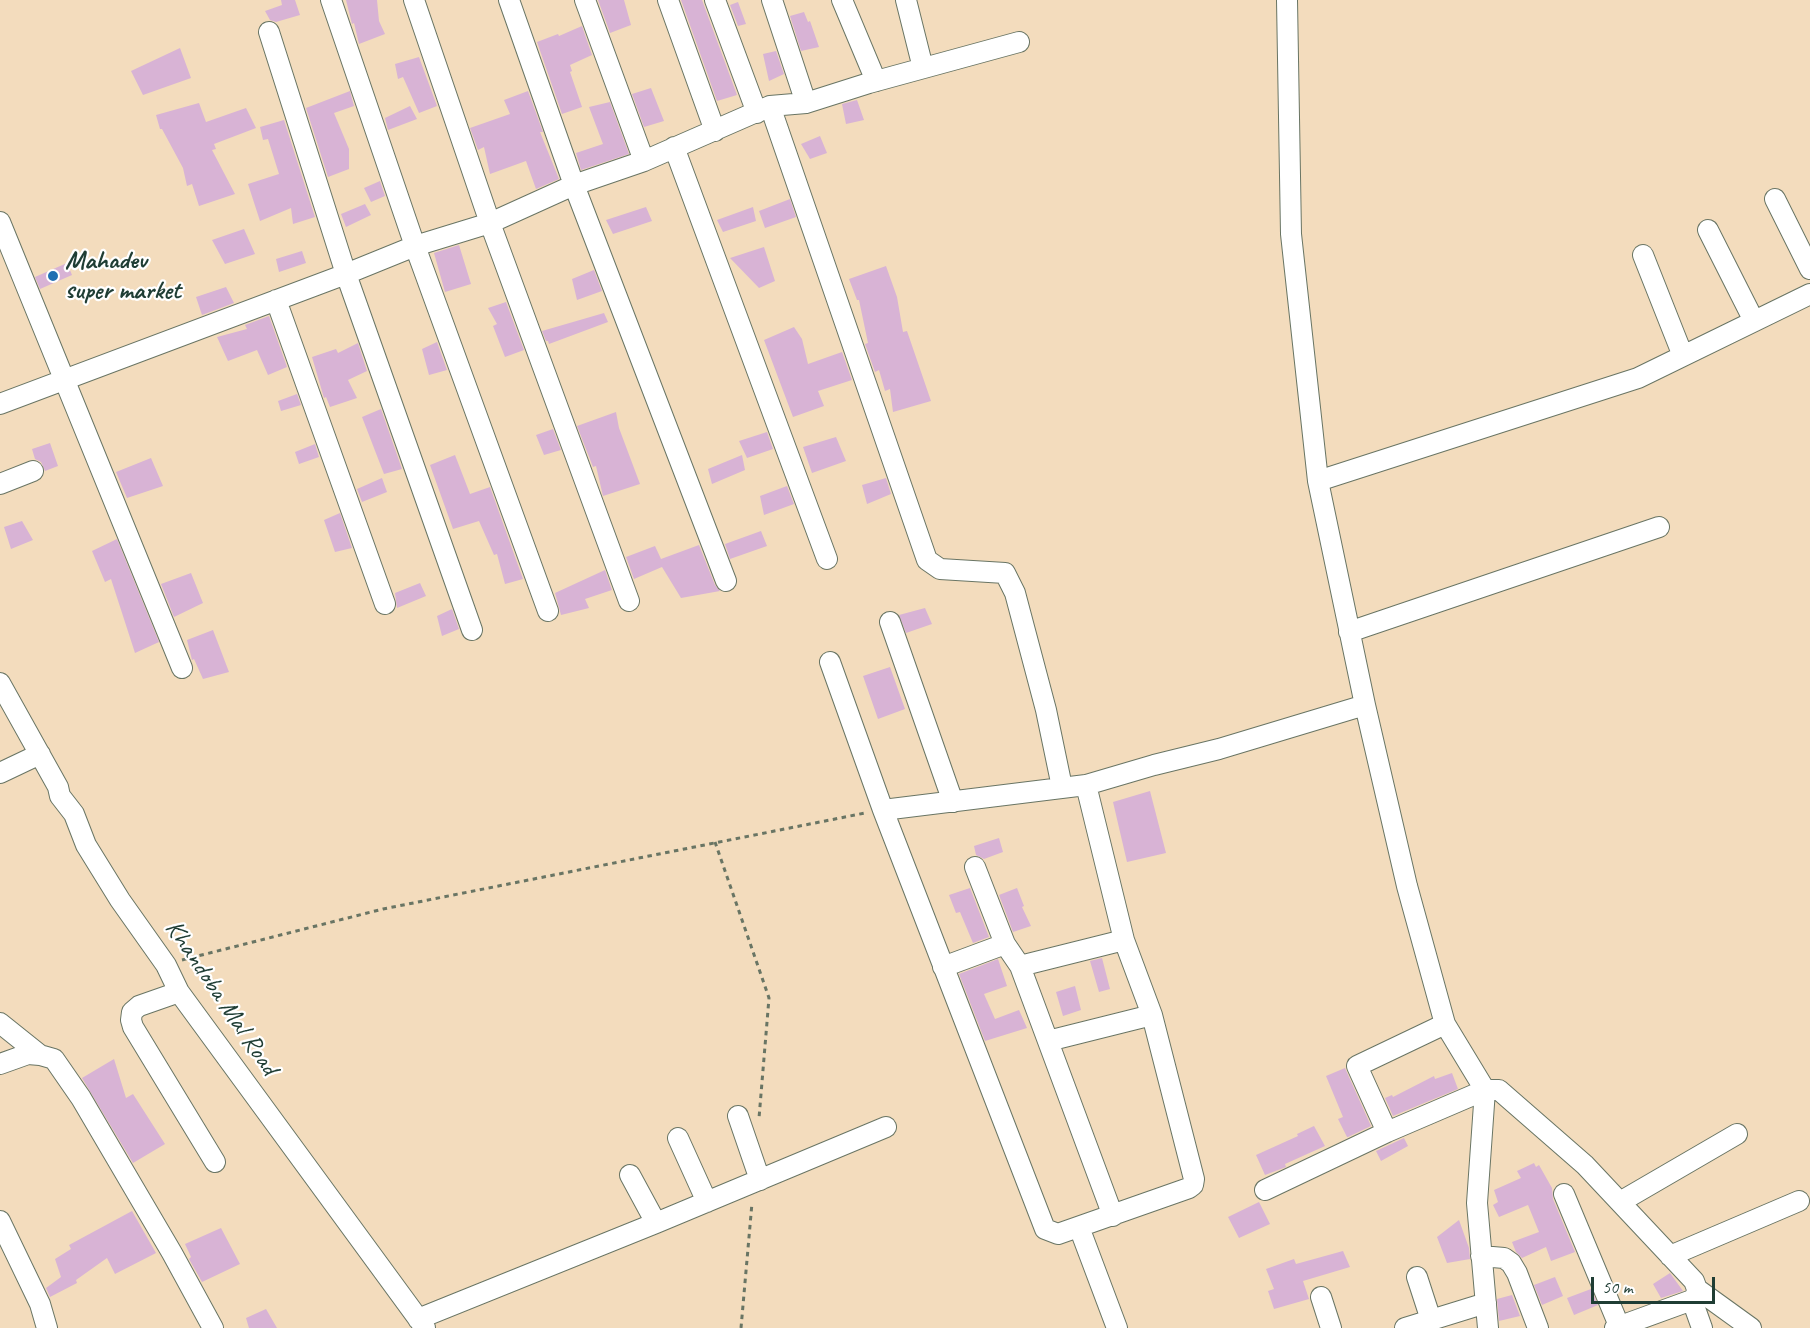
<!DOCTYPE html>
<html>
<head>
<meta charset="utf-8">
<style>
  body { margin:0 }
  #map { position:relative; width:1810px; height:1328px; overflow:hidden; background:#f3dcbd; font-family:Caveat,sans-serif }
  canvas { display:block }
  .scale { position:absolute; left:1591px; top:1277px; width:124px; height:27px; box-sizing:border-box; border:3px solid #1f3d34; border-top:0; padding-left:8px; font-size:18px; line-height:21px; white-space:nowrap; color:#1f3d34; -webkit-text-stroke:4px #fff; paint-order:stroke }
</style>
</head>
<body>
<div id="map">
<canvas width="1810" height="1328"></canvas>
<div class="scale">50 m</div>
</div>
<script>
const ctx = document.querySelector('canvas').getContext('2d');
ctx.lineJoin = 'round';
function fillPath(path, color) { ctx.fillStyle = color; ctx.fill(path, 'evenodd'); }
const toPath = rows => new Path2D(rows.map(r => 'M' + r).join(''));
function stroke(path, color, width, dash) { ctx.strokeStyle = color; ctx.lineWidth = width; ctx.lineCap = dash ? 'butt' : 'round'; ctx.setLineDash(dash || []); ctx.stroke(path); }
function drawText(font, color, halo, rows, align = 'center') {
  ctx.font = font + ' Caveat,sans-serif'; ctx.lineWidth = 4.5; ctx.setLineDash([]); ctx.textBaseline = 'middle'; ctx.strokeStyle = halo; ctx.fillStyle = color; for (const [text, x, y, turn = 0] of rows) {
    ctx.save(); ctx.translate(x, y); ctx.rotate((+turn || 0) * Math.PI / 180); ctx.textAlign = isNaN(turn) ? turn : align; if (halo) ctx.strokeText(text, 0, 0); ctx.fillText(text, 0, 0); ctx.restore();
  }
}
fillPath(toPath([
  [281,0,295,0,300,15,276,22,270,20,265,11,282,5],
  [346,0,377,0,379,21,385,34,359,44,354,23,352,24],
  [598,0,624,0,631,25,610,33],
  [681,0,702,0,737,95,717,101],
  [738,2,746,24,738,26,730,5],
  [804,12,808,22,810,21,819,47,801,51,790,16],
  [582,26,592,55,570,65,572,71,570,72,582,107,562,114,537,42,558,34,559,36],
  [180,48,191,78,143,95,131,71],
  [776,51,784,74,769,81,763,54],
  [419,57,437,106,419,113,403,77,398,79,395,64],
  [651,88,664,121,644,127,632,94],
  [350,91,354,106,334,113,349,149,349,169,328,177,306,108],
  [528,91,543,132,540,132,559,179,536,189,526,161,490,174,484,147,478,150,470,128,510,114,504,100],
  [857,100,864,120,846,124,842,104],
  [610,102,629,154,581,170,576,153,603,144,589,107],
  [199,103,206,122,246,108,256,128,214,144,216,149,212,150,235,194,199,206,192,184,187,186,183,168,162,129,160,129,156,115],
  [410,106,417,119,388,130,385,118],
  [284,120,315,217,293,224,291,208,260,221,248,184,279,174,268,139,263,140,260,127],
  [820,136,827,153,810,159,801,144],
  [380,181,385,196,371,202,364,188],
  [790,199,796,217,765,228,759,211],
  [365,204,371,215,346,227,341,214],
  [646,207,652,221,613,234,606,220],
  [753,207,756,221,723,232,717,220],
  [244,229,255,254,225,264,212,240],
  [459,245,471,284,445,292,434,253],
  [764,247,775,281,759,288,730,258],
  [302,251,306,263,279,272,276,259],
  [67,263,72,275,40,289,35,277],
  [886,266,897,297,903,332,907,331,931,401,893,412,890,389,885,391,879,370,875,372,865,344,868,343,859,300,857,300,849,279],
  [594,270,602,291,577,300,572,279],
  [226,287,234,303,202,315,196,297],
  [506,302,524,350,505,357,493,326,497,324,488,308],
  [604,313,608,322,549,344,548,341,546,341,542,331],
  [269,316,287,367,268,375,257,350,228,361,217,337,247,329,245,325],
  [794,327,802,339,808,364,842,352,852,380,818,391,824,406,793,417,764,340],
  [437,342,447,370,429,375,422,349],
  [358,343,367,371,348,380,357,398,330,407,326,397,324,398,312,357,336,349,338,353],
  [297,394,301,405,281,411,278,401],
  [381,409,402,469,384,474,362,417],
  [616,412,619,428,640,484,603,496,596,466,593,467,577,426],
  [553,429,561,450,544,455,536,435],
  [767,432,773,449,747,458,739,441],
  [836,437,846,461,812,473,803,447],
  [50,443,58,466,45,471,41,462,35,459,32,449],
  [315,444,319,457,299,464,295,452],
  [455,455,470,494,490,487,523,579,505,584,497,554,494,555,479,521,453,529,430,465],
  [742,455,745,470,712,484,708,469],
  [151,458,163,486,127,498,116,472],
  [382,478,387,492,362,502,357,489],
  [886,478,891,494,867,504,862,485],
  [787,486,794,504,764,515,760,496],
  [340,513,352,548,335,552,324,520],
  [22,521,33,540,11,549,4,527],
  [761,531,767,546,730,559,725,544],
  [117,539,159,642,135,653,111,579,105,582,92,551],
  [699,545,715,585,720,591,681,598,662,567,634,579,626,557,655,546,661,559],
  [605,570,612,590,585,599,589,608,561,615,555,593],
  [191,573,203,603,174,617,161,584],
  [420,583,426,596,397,608,395,593],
  [925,608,932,624,906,633,899,615],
  [452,609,459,629,442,636,437,616],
  [213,630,229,672,203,679,194,659,192,660,187,640],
  [890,667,905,709,878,719,863,676],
  [1150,791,1166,853,1127,862,1113,802],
  [999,838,1003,852,984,859,976,855,974,846],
  [970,888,989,937,973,943,960,912,956,913,949,895],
  [1017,888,1024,906,1022,907,1031,926,1013,932,999,895],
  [1102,958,1110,989,1099,992,1090,961],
  [998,959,1007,986,984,994,995,1019,1019,1010,1027,1028,985,1041,959,974],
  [1075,986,1081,1010,1063,1016,1056,992],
  [114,1059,126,1098,133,1094,165,1144,133,1163,82,1078],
  [1345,1068,1371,1126,1348,1137,1347,1137,1338,1119,1343,1117,1326,1076],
  [1452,1073,1458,1089,1393,1116,1385,1098,1392,1095,1393,1097,1434,1076,1435,1079],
  [1314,1126,1325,1146,1285,1164,1286,1167,1265,1175,1256,1155,1298,1136,1297,1134],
  [1404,1138,1408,1146,1381,1161,1376,1151],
  [1534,1163,1536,1167,1539,1165,1552,1188,1553,1199,1575,1252,1551,1261,1546,1247,1522,1258,1516,1252,1512,1242,1539,1232,1528,1205,1499,1217,1493,1205,1498,1202,1494,1190,1521,1178,1517,1171],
  [1259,1202,1270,1224,1239,1238,1228,1217],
  [132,1211,156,1253,115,1274,107,1258,76,1280,77,1283,50,1297,46,1288,61,1277,55,1259,71,1249,69,1245],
  [1459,1220,1469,1248,1470,1259,1447,1263,1437,1237],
  [221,1228,240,1264,202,1282,189,1259,191,1257,185,1244],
  [1343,1251,1350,1267,1303,1281,1309,1299,1274,1309,1268,1291,1274,1289,1266,1269,1294,1259,1296,1264],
  [1670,1273,1683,1291,1661,1298,1653,1284],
  [1555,1277,1563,1296,1542,1305,1534,1285],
  [1591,1289,1598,1305,1574,1315,1567,1298],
  [1512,1295,1520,1316,1499,1321,1497,1299],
  [266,1309,277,1328,249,1328,246,1318]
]), '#d8b3d5');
const minor = toPath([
  [331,0,415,246,548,611],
  [414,0,490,223,629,601],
  [509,0,574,185,726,581],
  [585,0,644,161],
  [668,0,715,131],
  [715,0,757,113],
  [772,0,806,103],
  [842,0,876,81],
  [906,0,923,68],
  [1287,0,1291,234,1318,481,1365,705,1407,886,1445,1024,1485,1090,1477,1203,1488,1328],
  [269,32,346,274,472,630],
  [770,106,927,560,940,569,1005,573,1015,593,1046,710,1062,787],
  [674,147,827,559],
  [1775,199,1810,269],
  [0,222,182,668],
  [1708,230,1754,321],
  [1643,255,1683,356],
  [276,300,385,604],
  [0,404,346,274,415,246,490,223,574,185,644,161,770,106,806,103,869,83,1019,42],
  [1318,481,1638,378,1810,294],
  [0,484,33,471],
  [890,622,953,802],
  [1349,632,1659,527],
  [830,662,883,810,1045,1229,1058,1234,1189,1188,1193,1185,1194,1179,1152,1015,1124,940,1086,785],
  [0,683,58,787,60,796,74,814,86,845,120,900,166,965,179,992,425,1328],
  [0,773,40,754],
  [883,810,1086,785,1154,765,1219,749,1365,705],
  [975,867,1005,944,1020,966,1113,1216],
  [1020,966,1124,940],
  [943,967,1005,944],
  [179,992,139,1006,132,1012,131,1020,133,1027,215,1162],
  [0,1023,40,1055],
  [1048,1041,1152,1015],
  [0,1064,28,1054,40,1055,54,1059,81,1098,172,1253,213,1328],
  [738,1116,760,1180],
  [1387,1132,1357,1066,1445,1024],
  [678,1138,707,1202],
  [630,1175,656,1223],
  [1265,1190,1387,1132,1485,1090,1499,1090,1585,1165,1694,1281,1697,1289,1751,1328],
  [1564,1194,1620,1328],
  [1620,1202,1737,1134],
  [0,1221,40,1304,47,1328],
  [1079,1227,1117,1328],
  [1481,1256,1504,1258,1511,1263,1517,1273,1538,1328],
  [1670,1256,1799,1201],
  [1417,1277,1431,1320],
  [1321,1297,1331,1328],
  [1692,1300,1702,1328],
  [418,1319,656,1223,886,1127],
  [1405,1328,1486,1303],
  [1615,1328,1692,1300,1696,1295,1697,1289]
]);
stroke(minor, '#697564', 22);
stroke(toPath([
  [715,842,769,998,759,1118],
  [182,960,383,909,865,813],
  [741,1328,752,1203]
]), '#697564', 3, [4.5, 4.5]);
stroke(minor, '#fff', 20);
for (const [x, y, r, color] of [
  [53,276,6,"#1f6fb2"]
]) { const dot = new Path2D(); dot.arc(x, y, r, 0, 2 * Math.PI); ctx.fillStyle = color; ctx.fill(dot); stroke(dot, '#fff', 2); }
drawText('bold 26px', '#1f3d34', '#fff', [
  ["Mahadev",65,261],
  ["super market",65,291]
], 'left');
drawText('26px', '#1f3d34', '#fff', [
  ["Khandoba Mal Road",221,998,56]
]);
</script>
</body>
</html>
